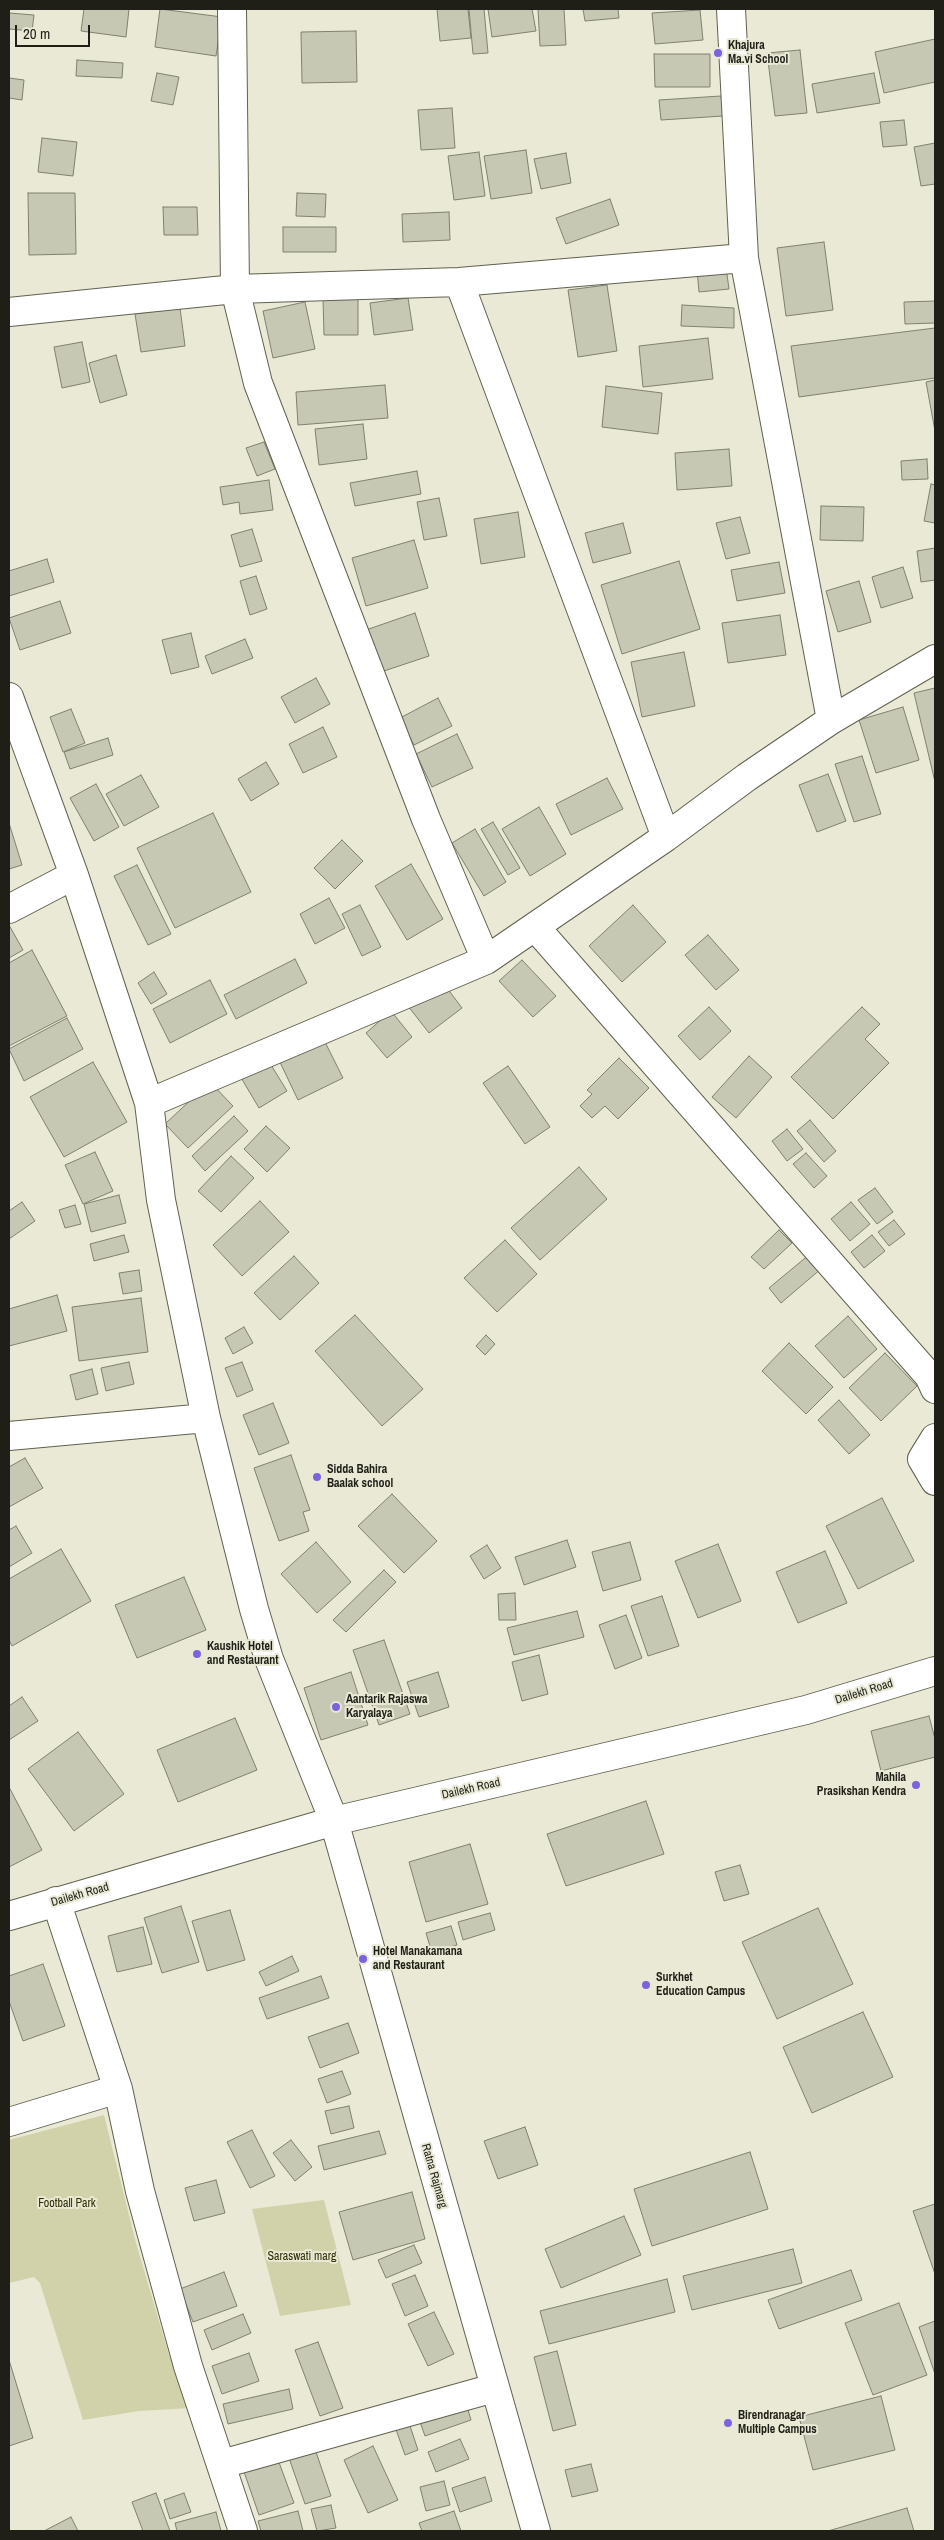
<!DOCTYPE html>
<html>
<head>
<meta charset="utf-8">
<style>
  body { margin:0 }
  #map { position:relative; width:944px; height:2540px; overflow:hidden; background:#e9e9d5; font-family:"Archivo Narrow",sans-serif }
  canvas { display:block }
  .frame { position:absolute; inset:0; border:10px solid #1f1f18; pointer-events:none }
  .scale { position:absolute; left:15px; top:25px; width:75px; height:22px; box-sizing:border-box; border:2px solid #1f1f18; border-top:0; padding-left:6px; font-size:15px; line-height:18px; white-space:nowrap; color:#1f1f18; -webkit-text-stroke:4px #e9e9d5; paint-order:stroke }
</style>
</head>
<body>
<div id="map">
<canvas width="944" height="2540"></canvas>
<div class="frame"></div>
<div class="scale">20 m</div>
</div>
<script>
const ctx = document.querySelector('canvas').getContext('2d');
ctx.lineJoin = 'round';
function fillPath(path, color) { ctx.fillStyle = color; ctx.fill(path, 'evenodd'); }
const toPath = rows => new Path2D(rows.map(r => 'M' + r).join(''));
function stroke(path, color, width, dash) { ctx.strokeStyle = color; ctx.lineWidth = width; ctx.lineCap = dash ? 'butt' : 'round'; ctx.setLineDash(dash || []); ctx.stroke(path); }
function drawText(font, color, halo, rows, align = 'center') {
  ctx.font = font + ' "Archivo Narrow",sans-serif'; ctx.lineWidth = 4; ctx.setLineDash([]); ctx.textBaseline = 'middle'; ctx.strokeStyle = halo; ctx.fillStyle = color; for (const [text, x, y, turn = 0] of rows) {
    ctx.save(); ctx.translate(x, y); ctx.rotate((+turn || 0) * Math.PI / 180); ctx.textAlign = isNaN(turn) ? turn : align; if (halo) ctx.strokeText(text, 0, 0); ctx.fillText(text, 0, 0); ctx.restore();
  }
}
fillPath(toPath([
  [104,2115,136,2243,169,2355,191,2408,139,2411,83,2420,40,2283,34,2277,9,2283,9,2140],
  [324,2200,351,2305,280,2316,252,2209]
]), '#d1d2a9');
const building = toPath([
  [84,9,129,9,126,37,81,31,84,9],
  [160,9,222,17,216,56,155,47,160,9],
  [437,9,468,9,471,38,440,41,437,9],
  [469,9,484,9,488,53,473,54,469,9],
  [488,9,532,9,536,31,492,37,488,9],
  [538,9,564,9,566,45,540,46,538,9],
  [583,9,618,9,619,18,585,21,583,9],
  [700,10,703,40,655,44,652,13,700,10],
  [9,13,34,15,32,31,9,29,9,13],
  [356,31,357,82,302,83,301,32,356,31],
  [935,39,935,82,884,93,875,52,935,39],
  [800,50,807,113,775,116,767,53,800,50],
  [654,54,710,54,710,87,655,87,654,54],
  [77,60,123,63,122,78,76,76,77,60],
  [157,73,179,77,173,105,151,101,157,73],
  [874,73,880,103,817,113,812,84,874,73],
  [9,78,24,80,22,100,9,98,9,78],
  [721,96,723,116,661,120,659,100,721,96],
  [452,108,455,148,421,150,418,110,452,108],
  [904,120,907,145,883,147,880,122,904,120],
  [42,138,77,142,73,176,38,172,42,138],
  [935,143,935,184,921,186,914,147,935,143],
  [526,150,532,193,491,199,484,156,526,150],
  [479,152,485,196,454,200,448,156,479,152],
  [566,153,571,183,541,189,534,159,566,153],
  [28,193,75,193,76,254,29,255,28,193],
  [297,193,326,194,325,217,296,216,297,193],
  [610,199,619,225,566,244,556,218,610,199],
  [163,207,197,207,198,235,164,235,163,207],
  [449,212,450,240,403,242,402,214,449,212],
  [283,227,336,227,336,252,283,252,283,227],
  [824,242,833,310,786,316,777,248,824,242],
  [726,267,729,289,699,292,697,270,726,267],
  [607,285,617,351,578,357,568,290,607,285],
  [323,297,358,297,358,335,324,335,323,297],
  [408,298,413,330,374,335,370,303,408,298],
  [935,301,935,323,905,324,904,302,935,301],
  [305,302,315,349,273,358,263,311,305,302],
  [682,305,734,308,734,328,681,326,682,305],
  [180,308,185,346,141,352,135,314,180,308],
  [935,328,935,378,799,397,791,346,935,328],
  [708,338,713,379,643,387,639,346,708,338],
  [82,342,90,382,62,388,54,347,82,342],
  [116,355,127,395,100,403,89,363,116,355],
  [935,380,935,431,926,382,935,380],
  [385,385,388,418,298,425,296,392,385,385],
  [606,386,662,393,658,434,602,427,606,386],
  [363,424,367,459,319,465,315,429,363,424],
  [264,442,275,469,257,476,246,448,264,442],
  [729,449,732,486,677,490,675,453,729,449],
  [927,459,928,479,902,480,901,461,927,459],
  [417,471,421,494,355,506,350,483,417,471],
  [269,480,273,510,240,514,239,502,223,505,220,487,269,480],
  [931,484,935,485,935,523,924,521,931,484],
  [439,498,447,536,424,540,417,502,439,498],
  [821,506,864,507,863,541,820,540,821,506],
  [518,512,525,557,481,564,474,519,518,512],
  [740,517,750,553,726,559,716,523,740,517],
  [623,523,631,553,593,563,585,533,623,523],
  [252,529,262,561,240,567,231,535,252,529],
  [414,540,428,588,366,606,352,558,414,540],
  [935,548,935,580,921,582,917,551,935,548],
  [47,559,54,582,9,596,9,571,47,559],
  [679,561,700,629,622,654,601,585,679,561],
  [779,562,785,593,737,601,731,570,779,562],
  [903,567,913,598,881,608,872,577,903,567],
  [256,576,267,609,250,615,240,581,256,576],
  [859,581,871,622,838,632,826,591,859,581],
  [60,601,71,633,20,650,9,618,60,601],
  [415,613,429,656,378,673,363,631,415,613],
  [780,615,786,655,728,663,722,623,780,615],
  [191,633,199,667,171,674,162,640,191,633],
  [245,639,253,658,212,674,205,656,245,639],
  [684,652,695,706,642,717,631,662,684,652],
  [316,678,330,704,295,723,281,697,316,678],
  [935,688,935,782,914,693,935,688],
  [438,698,452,726,414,745,400,718,438,698],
  [903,707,919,760,876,773,859,720,903,707],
  [71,709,85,743,63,752,50,717,71,709],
  [323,727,337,757,303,773,289,744,323,727],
  [457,734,473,768,432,787,416,754,457,734],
  [108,738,113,755,70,769,64,752,108,738],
  [862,756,881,814,854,822,835,764,862,756],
  [266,762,279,784,251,801,238,779,266,762],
  [828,774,846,821,817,832,799,785,828,774],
  [141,775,159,807,124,826,106,794,141,775],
  [607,778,623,809,571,835,556,804,607,778],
  [96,784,119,827,94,841,70,798,96,784],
  [539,807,566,854,530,876,502,829,539,807],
  [213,813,251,892,175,928,137,848,213,813],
  [493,822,520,868,508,875,481,829,493,822],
  [9,823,22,865,9,869,9,823],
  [475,829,506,882,484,896,452,843,475,829],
  [342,840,363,861,335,889,314,868,342,840],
  [411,864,443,919,407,940,375,886,411,864],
  [137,865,171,934,148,945,114,876,137,865],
  [329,898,345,928,315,944,300,914,329,898],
  [360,905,381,947,362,956,342,914,360,905],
  [633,905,666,942,622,982,589,946,633,905],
  [9,925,23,950,9,958,9,925],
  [708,935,739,970,716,990,685,955,708,935],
  [32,950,67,1016,9,1046,9,963,32,950],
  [295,959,307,983,236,1019,224,995,295,959],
  [522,960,556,996,533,1017,499,981,522,960],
  [154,972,167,994,151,1004,138,983,154,972],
  [210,980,227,1014,170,1043,153,1009,210,980],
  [441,980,462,1008,429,1033,408,1006,441,980],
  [709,1007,731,1031,700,1060,678,1036,709,1007],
  [862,1007,880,1024,865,1039,889,1063,833,1119,791,1077,862,1007],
  [391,1011,412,1037,387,1058,366,1033,391,1011],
  [67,1018,83,1049,24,1081,9,1049,67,1018],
  [322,1036,343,1078,298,1100,278,1058,322,1036],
  [749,1056,772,1077,736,1118,712,1097,749,1056],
  [619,1058,649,1088,618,1119,605,1106,592,1118,580,1106,592,1094,587,1090,619,1058],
  [268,1060,287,1091,259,1108,240,1076,268,1060],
  [93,1062,127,1122,64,1157,30,1097,93,1062],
  [508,1066,550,1127,525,1144,483,1083,508,1066],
  [210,1082,233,1106,188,1148,165,1124,210,1082],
  [234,1116,248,1131,205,1171,192,1156,234,1116],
  [810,1120,836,1151,824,1162,797,1131,810,1120],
  [266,1126,290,1148,267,1172,244,1149,266,1126],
  [787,1129,803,1149,787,1161,772,1141,787,1129],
  [95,1152,113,1191,83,1204,65,1165,95,1152],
  [806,1153,827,1176,814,1188,793,1164,806,1153],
  [231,1156,254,1178,221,1212,198,1191,231,1156],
  [579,1167,607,1199,540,1260,511,1228,579,1167],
  [875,1188,893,1212,877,1224,858,1200,875,1188],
  [119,1195,126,1223,91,1232,84,1204,119,1195],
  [260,1201,289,1232,242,1276,213,1245,260,1201],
  [22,1202,35,1221,9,1239,9,1211,22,1202],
  [851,1202,870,1224,850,1241,831,1219,851,1202],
  [75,1205,81,1224,65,1228,59,1210,75,1205],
  [894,1220,905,1234,889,1246,878,1232,894,1220],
  [779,1230,792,1243,764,1269,751,1257,779,1230],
  [124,1235,129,1252,94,1261,90,1244,124,1235],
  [872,1235,885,1251,864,1268,851,1252,872,1235],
  [505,1240,537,1274,497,1312,464,1278,505,1240],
  [810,1254,822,1268,781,1303,769,1288,810,1254],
  [294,1256,319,1283,280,1320,254,1293,294,1256],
  [139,1270,142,1291,123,1294,119,1273,139,1270],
  [57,1295,67,1331,9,1346,9,1309,57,1295],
  [141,1298,148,1352,79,1361,72,1307,141,1298],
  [355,1315,423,1389,382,1426,315,1351,355,1315],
  [848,1316,877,1349,844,1378,815,1346,848,1316],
  [244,1327,253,1343,233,1354,225,1338,244,1327],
  [486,1335,495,1344,485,1355,476,1346,486,1335],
  [789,1343,833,1387,806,1414,762,1371,789,1343],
  [885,1353,917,1386,881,1421,849,1388,885,1353],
  [129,1362,134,1384,106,1391,101,1368,129,1362],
  [242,1362,253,1390,237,1397,225,1368,242,1362],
  [92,1369,98,1394,76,1400,70,1375,92,1369],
  [839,1400,870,1435,849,1454,818,1420,839,1400],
  [273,1403,289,1443,259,1455,243,1415,273,1403],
  [291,1455,310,1510,303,1512,309,1531,279,1541,254,1468,291,1455],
  [25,1458,43,1488,9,1507,9,1467,25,1458],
  [392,1494,437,1541,404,1573,358,1526,392,1494],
  [882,1498,914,1561,858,1589,826,1526,882,1498],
  [16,1526,32,1553,9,1567,9,1530,16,1526],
  [567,1540,576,1567,524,1585,515,1557,567,1540],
  [316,1542,351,1582,317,1613,281,1574,316,1542],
  [630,1542,641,1580,603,1591,592,1552,630,1542],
  [718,1544,741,1601,698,1618,675,1561,718,1544],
  [487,1545,501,1568,484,1579,470,1556,487,1545],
  [61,1549,91,1601,12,1646,9,1640,9,1579,61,1549],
  [825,1551,847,1603,798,1623,776,1572,825,1551],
  [384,1570,396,1582,346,1632,333,1620,384,1570],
  [184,1577,206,1630,137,1658,115,1605,184,1577],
  [515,1593,516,1620,499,1620,498,1594,515,1593],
  [662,1596,679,1646,648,1656,631,1606,662,1596],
  [577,1611,584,1637,514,1655,507,1628,577,1611],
  [626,1615,642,1658,615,1669,599,1625,626,1615],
  [384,1640,410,1714,379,1725,353,1650,384,1640],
  [539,1655,548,1694,522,1701,512,1662,539,1655],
  [351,1672,368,1725,321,1740,304,1688,351,1672],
  [438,1672,449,1707,419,1717,407,1682,438,1672],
  [22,1697,38,1721,9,1740,9,1706,22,1697],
  [929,1716,935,1739,935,1757,881,1771,871,1731,929,1716],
  [235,1718,257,1770,178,1802,157,1750,235,1718],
  [78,1732,124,1794,74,1831,28,1769,78,1732],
  [9,1787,42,1850,9,1867,9,1787],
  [646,1801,664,1854,566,1886,547,1834,646,1801],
  [470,1844,488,1904,426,1922,409,1862,470,1844],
  [740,1865,749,1894,724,1901,715,1872,740,1865],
  [181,1906,199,1962,162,1973,144,1918,181,1906],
  [818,1908,853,1984,777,2019,742,1942,818,1908],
  [230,1910,245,1960,207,1971,192,1921,230,1910],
  [490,1913,495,1930,463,1940,458,1922,490,1913],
  [451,1926,457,1945,432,1953,426,1933,451,1926],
  [143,1927,152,1964,117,1972,108,1936,143,1927],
  [292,1956,299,1971,266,1986,259,1972,292,1956],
  [43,1964,65,2026,23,2041,9,2001,9,1976,43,1964],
  [321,1976,329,1998,267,2019,259,1998,321,1976],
  [863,2012,893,2077,812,2113,783,2047,863,2012],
  [348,2023,359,2053,320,2068,308,2037,348,2023],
  [342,2071,351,2094,327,2103,318,2079,342,2071],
  [349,2106,354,2128,331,2134,325,2111,349,2106],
  [525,2127,538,2165,498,2179,484,2141,525,2127],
  [252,2130,275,2176,250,2188,227,2142,252,2130],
  [379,2131,386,2154,324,2170,318,2146,379,2131],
  [291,2140,312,2167,295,2181,273,2153,291,2140],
  [750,2152,768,2209,652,2246,634,2189,750,2152],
  [216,2180,225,2213,194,2221,185,2188,216,2180],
  [412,2192,425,2239,353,2260,339,2212,412,2192],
  [935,2204,935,2274,913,2211,935,2204],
  [624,2216,641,2255,561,2288,545,2249,624,2216],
  [414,2245,422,2263,386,2278,378,2260,414,2245],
  [793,2249,802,2283,692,2310,683,2276,793,2249],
  [851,2270,862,2300,779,2329,768,2300,851,2270],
  [224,2272,237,2306,193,2322,180,2289,224,2272],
  [415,2275,428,2306,405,2316,392,2284,415,2275],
  [667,2279,675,2312,549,2344,540,2311,667,2279],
  [899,2303,927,2375,873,2395,845,2323,899,2303],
  [434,2312,454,2354,428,2366,408,2324,434,2312],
  [243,2314,251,2333,212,2350,204,2330,243,2314],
  [935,2321,935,2374,919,2327,935,2321],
  [318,2342,343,2408,320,2416,295,2350,318,2342],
  [557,2351,576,2425,553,2431,534,2357,557,2351],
  [249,2353,259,2381,222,2394,212,2366,249,2353],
  [9,2360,33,2438,9,2446,9,2360],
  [289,2389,293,2409,228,2424,223,2404,289,2389],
  [881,2396,895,2450,813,2470,799,2417,881,2396],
  [466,2403,471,2420,425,2436,419,2419,466,2403],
  [407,2417,418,2450,405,2455,393,2421,407,2417],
  [460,2439,469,2459,436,2472,428,2452,460,2439],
  [373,2446,398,2500,368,2513,344,2460,373,2446],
  [315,2449,331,2496,305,2504,289,2458,315,2449],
  [277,2457,294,2503,259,2515,243,2469,277,2457],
  [591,2464,598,2491,572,2497,565,2470,591,2464],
  [485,2477,492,2501,460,2512,452,2488,485,2477],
  [444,2481,450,2505,426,2511,420,2487,444,2481],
  [156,2493,170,2531,143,2531,132,2502,156,2493],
  [184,2493,191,2512,170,2519,164,2500,184,2493],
  [331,2505,336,2528,317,2531,311,2509,331,2505],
  [907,2508,914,2531,828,2531,907,2508],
  [298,2511,303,2531,261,2531,258,2521,298,2511],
  [454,2511,461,2531,422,2531,419,2523,454,2511],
  [216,2512,221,2531,177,2531,175,2523,216,2512],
  [71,2517,78,2531,44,2531,71,2517]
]);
fillPath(building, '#c7c8b4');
stroke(building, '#7f806e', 1);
const minor = toPath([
  [232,9,235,289,258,383,426,819,486,960],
  [731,9,744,258,831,720],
  [459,282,666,837],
  [9,312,235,289,459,282,744,258],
  [9,697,74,875,149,1103,161,1200,206,1418,254,1609,269,1659,334,1821,536,2531],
  [9,909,74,875],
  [536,928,929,1376,935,1389],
  [149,1103,486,960,666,837,747,777,831,720,935,659],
  [9,1436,206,1418],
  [935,1438,922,1459,935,1481],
  [56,1901,118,2089,140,2191,188,2366,243,2531],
  [9,1916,334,1821,806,1710,935,1671],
  [9,2122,118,2089],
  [222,2464,494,2388]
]);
stroke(minor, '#616150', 30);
stroke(minor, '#fff', 28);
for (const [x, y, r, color] of [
  [718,53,5,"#7c63de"],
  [317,1477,5,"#7c63de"],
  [197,1654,5,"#7c63de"],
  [336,1707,5,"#7c63de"],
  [916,1785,5,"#7c63de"],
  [363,1959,5,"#7c63de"],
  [646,1985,5,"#7c63de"],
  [728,2423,5,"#7c63de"]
]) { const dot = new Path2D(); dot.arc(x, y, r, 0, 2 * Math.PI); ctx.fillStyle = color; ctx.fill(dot); stroke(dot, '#e9e9d5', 2); }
drawText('bold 12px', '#1f1f18', '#e9e9d5', [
  ["Khajura",728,46],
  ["Ma.vi School",728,60],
  ["Sidda Bahira",327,1470],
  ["Baalak school",327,1484],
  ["Kaushik Hotel",207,1647],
  ["and Restaurant",207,1661],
  ["Aantarik Rajaswa",346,1700],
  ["Karyalaya",346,1714],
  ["Mahila",906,1778,"right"],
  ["Prasikshan Kendra",906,1792,"right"],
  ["Hotel Manakamana",373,1952],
  ["and Restaurant",373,1966],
  ["Surkhet",656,1978],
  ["Education Campus",656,1992],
  ["Birendranagar",738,2416],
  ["Multiple Campus",738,2430]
], 'left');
drawText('12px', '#1f1f18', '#e9e9d5', [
  ["Dailekh Road",864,1692,-17],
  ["Dailekh Road",471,1789,-13],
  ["Dailekh Road",80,1895,-16],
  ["Ratna Rajmarg",434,2176,74]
]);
drawText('12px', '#2f2e02', '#e9e9d5', [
  ["Football Park",67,2204],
  ["Saraswati marg",302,2257]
]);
</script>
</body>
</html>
